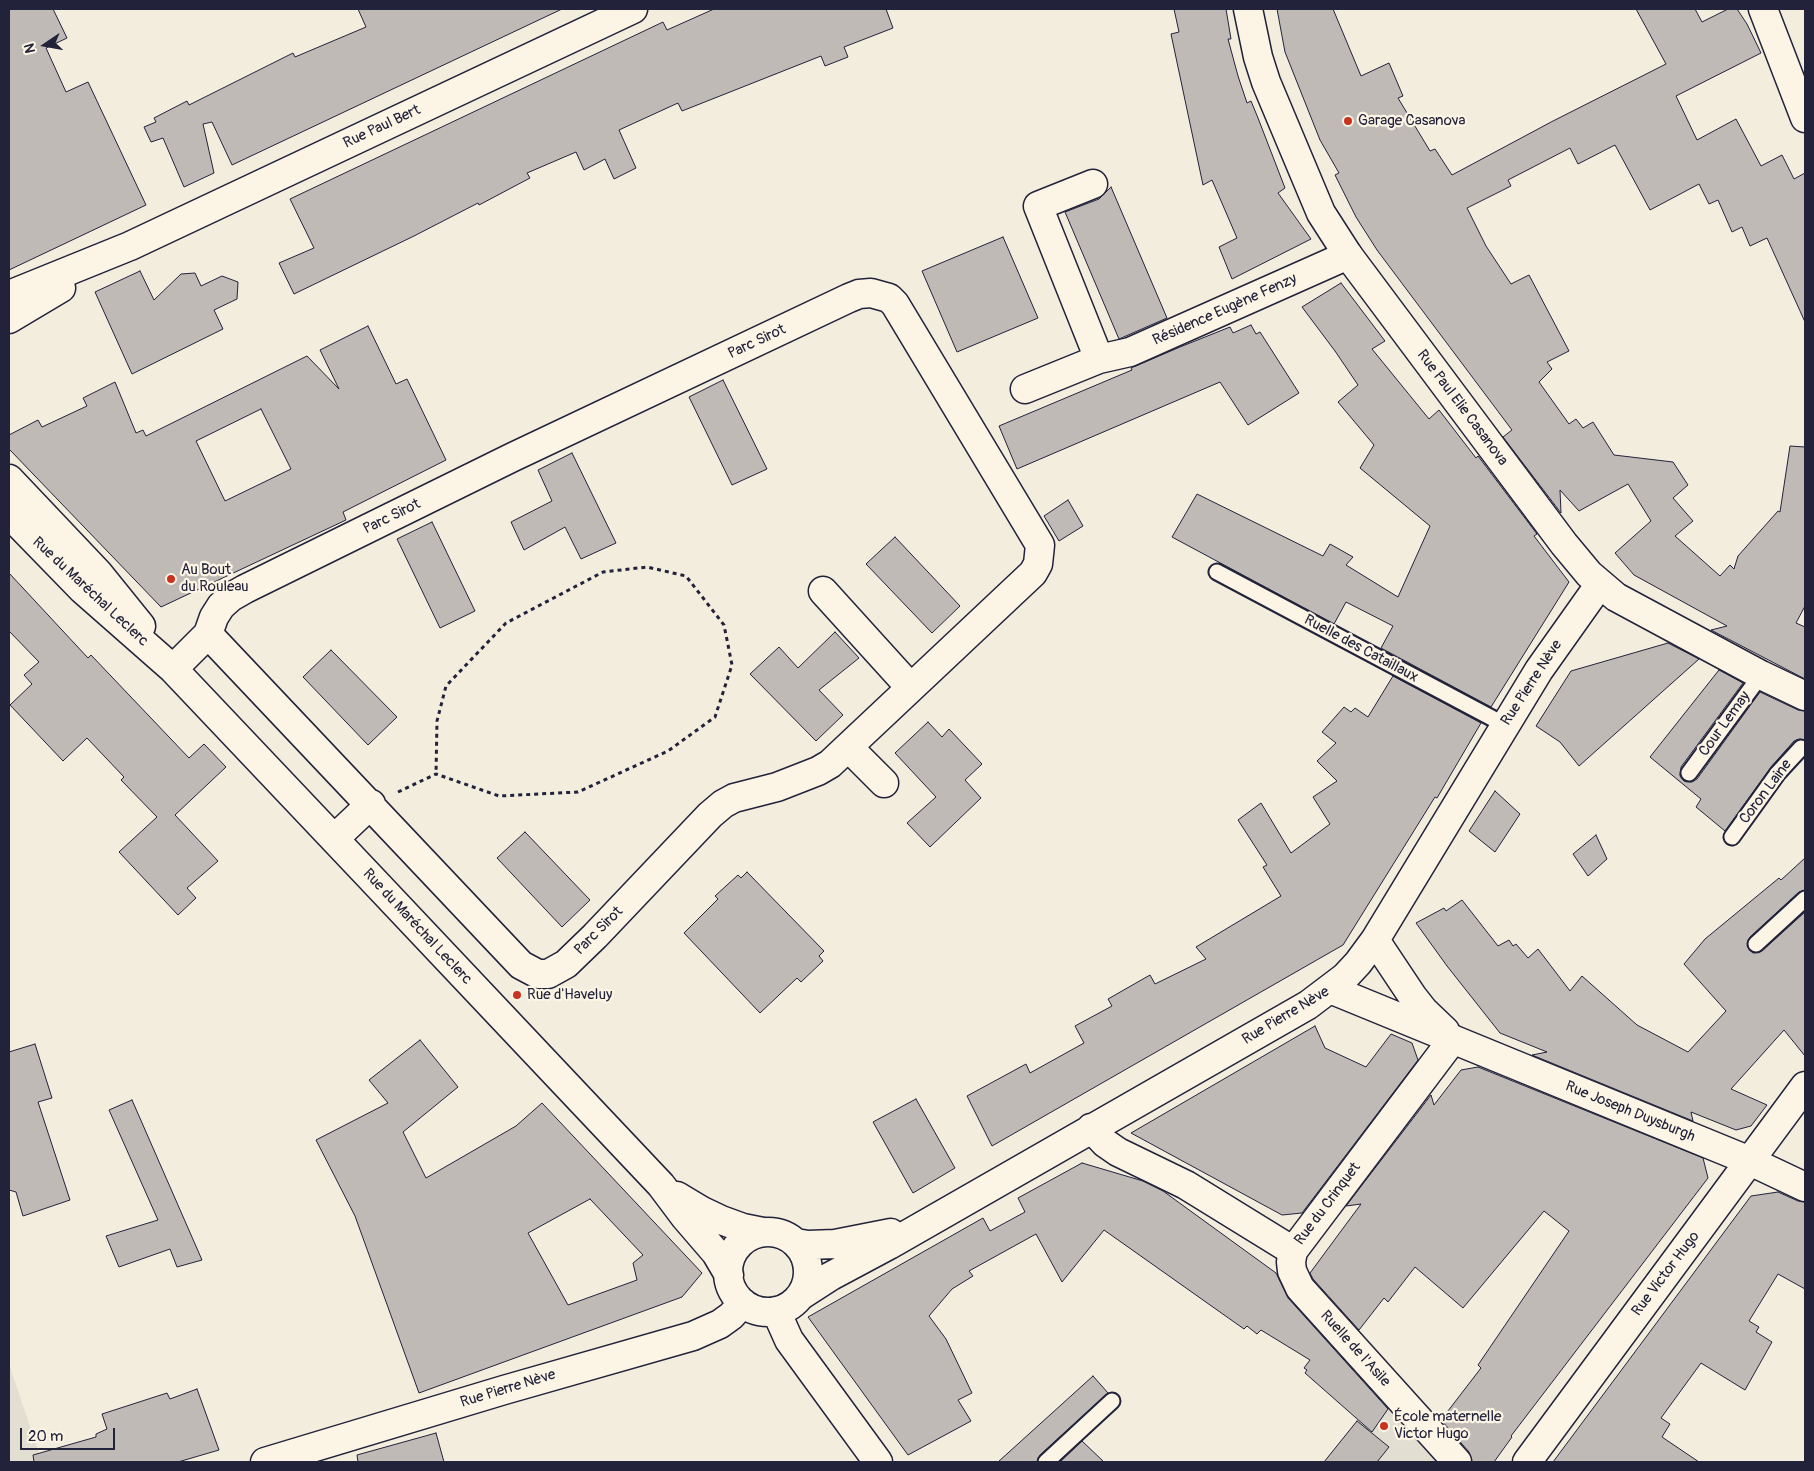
<!DOCTYPE html>
<html>
<head>
<meta charset="utf-8">
<style>
  body { margin:0 }
  #map { position:relative; width:1814px; height:1471px; overflow:hidden; background:#f3edde; font-family:Pangolin,sans-serif }
  canvas { display:block }
  .frame { position:absolute; inset:0; border:10px solid #22223b; pointer-events:none }
  .north { position:absolute; left:20px; top:20px; width:50px; height:50px; -webkit-text-stroke:4px #fcf5e5; paint-order:stroke; rotate:258deg; font-size:14px; font-weight:700; line-height:20px; text-align:center; color:#22223b }
  .north::after { content:''; display:block; margin:auto; width:18px; height:22px; background:#22223b; clip-path:polygon(50% 0,100% 100%,50% 72%,0 100%) }
  .scale { position:absolute; left:20px; top:1428px; width:95px; height:22px; box-sizing:border-box; border:2px solid #22223b; border-top:0; padding-left:6px; font-size:15px; line-height:18px; white-space:nowrap; color:#22223b; -webkit-text-stroke:4px #fcf5e5; paint-order:stroke }
</style>
</head>
<body>
<div id="map">
<canvas width="1814" height="1471"></canvas>
<div class="frame"></div>
<div class="north">N</div>
<div class="scale">20 m</div>
</div>
<script>
const ctx = document.querySelector('canvas').getContext('2d');
ctx.lineJoin = 'round';
function fillPath(path, color) { ctx.fillStyle = color; ctx.fill(path, 'evenodd'); }
const toPath = rows => new Path2D(rows.map(r => 'M' + r).join(''));
function stroke(path, color, width, dash) { ctx.strokeStyle = color; ctx.lineWidth = width; ctx.lineCap = dash ? 'butt' : 'round'; ctx.setLineDash(dash || []); ctx.stroke(path); }
function drawText(font, color, halo, rows, align = 'center') {
  ctx.font = font + ' Pangolin,sans-serif'; ctx.lineWidth = 4.5; ctx.setLineDash([]); ctx.textBaseline = 'middle'; ctx.strokeStyle = halo; ctx.fillStyle = color; for (const [text, x, y, turn = 0] of rows) {
    ctx.save(); ctx.translate(x, y); ctx.rotate((+turn || 0) * Math.PI / 180); ctx.textAlign = isNaN(turn) ? turn : align; if (halo) ctx.strokeText(text, 0, 0); ctx.fillText(text, 0, 0); ctx.restore();
  }
}
fillPath(toPath([
  [9,1364,42,1462,9,1462],
  [1381,1389,1449,1462,1324,1462]
]), '#e3ded2');
const building = toPath([
  [9,9,53,9,67,38,46,48,66,92,88,82,146,205,9,270,9,9],
  [358,9,562,9,232,165,212,122,203,124,214,173,184,187,163,138,151,142,144,127,156,122,154,118,187,101,189,105,293,53,295,57,366,27,358,9],
  [714,9,886,9,893,28,844,47,848,57,825,66,821,56,682,111,678,103,619,130,636,168,614,179,605,159,584,170,576,152,527,173,530,178,479,205,478,203,414,236,294,294,279,263,314,248,290,199,663,22,667,30,714,9],
  [1174,9,1226,9,1231,39,1228,39,1238,76,1247,103,1251,101,1258,118,1285,188,1278,193,1311,239,1232,279,1219,247,1237,238,1212,180,1203,185,1171,34,1179,32,1174,9],
  [1277,9,1333,9,1361,76,1389,63,1403,96,1398,98,1430,151,1435,149,1452,175,1553,121,1666,64,1636,9,1695,9,1702,22,1728,9,1737,9,1747,24,1761,53,1676,96,1697,140,1736,119,1761,166,1782,155,1794,179,1805,173,1805,322,1767,238,1750,246,1742,227,1732,232,1718,200,1709,204,1699,184,1650,210,1615,145,1578,164,1570,148,1508,180,1511,186,1467,208,1486,246,1511,284,1529,275,1569,351,1547,362,1552,369,1539,382,1569,424,1576,419,1583,428,1593,422,1614,455,1673,462,1688,485,1673,498,1693,521,1675,536,1720,576,1730,565,1734,569,1738,556,1778,511,1780,512,1790,446,1805,447,1805,606,1796,623,1805,627,1805,679,1711,630,1727,626,1634,575,1615,553,1651,521,1628,484,1579,511,1560,490,1561,513,1503,437,1512,430,1377,250,1356,217,1335,175,1339,173,1320,140,1285,52,1277,9],
  [1111,187,1167,318,1119,339,1065,212,1099,199,1111,187],
  [1003,237,1038,318,957,352,922,271,1003,237],
  [140,271,154,300,181,274,195,273,201,286,222,276,238,282,237,299,214,310,223,329,132,374,95,292,140,271],
  [1341,283,1385,341,1372,349,1429,419,1439,410,1476,458,1478,456,1537,534,1534,536,1569,582,1491,707,1381,648,1393,626,1346,602,1334,624,1172,537,1197,494,1323,556,1330,544,1353,557,1346,565,1398,597,1430,526,1360,468,1374,445,1338,402,1358,385,1335,351,1302,307,1341,283],
  [1251,325,1256,334,1260,332,1299,393,1248,425,1220,382,1017,469,999,426,1132,370,1131,368,1180,347,1230,327,1233,333,1251,325],
  [368,326,396,384,407,379,446,460,343,512,346,520,161,607,9,449,9,435,38,420,42,427,87,406,83,398,115,382,136,433,143,430,146,436,307,356,339,389,320,350,368,326],
  [261,409,291,469,225,501,196,441,261,409],
  [723,380,767,469,732,485,689,397,723,380],
  [572,453,616,543,581,559,565,527,524,550,511,522,552,501,538,470,572,453],
  [1068,500,1083,526,1059,541,1044,516,1068,500],
  [432,522,475,611,440,628,397,539,432,522],
  [895,537,960,606,932,633,866,564,895,537],
  [9,573,88,658,91,655,189,758,204,744,226,767,175,815,218,861,187,888,196,898,178,915,119,852,157,817,121,780,124,777,87,738,63,761,10,705,32,684,24,675,39,662,9,631,9,573],
  [835,632,859,658,819,690,843,715,816,741,750,674,779,647,798,668,835,632],
  [1668,643,1699,659,1579,766,1560,742,1536,726,1571,671,1668,643],
  [331,650,397,717,368,745,303,677,331,650],
  [1719,670,1743,683,1681,767,1680,776,1684,781,1692,782,1697,779,1760,692,1798,710,1805,711,1805,740,1799,739,1794,741,1771,767,1725,831,1696,807,1701,799,1650,757,1719,670],
  [1393,676,1481,723,1437,798,1435,797,1343,945,992,1146,967,1096,1026,1064,1030,1073,1084,1043,1075,1026,1112,1006,1108,999,1150,975,1155,984,1206,959,1196,947,1281,896,1263,867,1267,865,1238,820,1261,803,1291,853,1330,824,1313,797,1337,781,1317,761,1336,743,1322,732,1344,707,1351,712,1355,708,1368,717,1393,676],
  [928,722,942,737,949,729,982,764,965,780,981,798,930,847,907,823,936,797,895,753,928,722],
  [1495,791,1520,814,1495,852,1469,831,1495,791],
  [525,832,590,900,562,927,497,858,525,832],
  [1596,835,1607,859,1588,876,1573,854,1596,835],
  [1805,858,1805,890,1799,892,1750,937,1747,946,1753,953,1762,951,1805,912,1805,1056,1784,1030,1731,1089,1767,1105,1751,1126,1736,1130,1691,1112,1693,1121,1532,1055,1547,1052,1500,1033,1447,966,1416,923,1444,908,1446,911,1462,900,1498,946,1509,940,1513,946,1516,944,1528,958,1538,949,1570,991,1582,976,1637,1025,1688,1052,1726,1011,1684,964,1705,939,1779,878,1781,880,1805,858],
  [747,872,824,951,819,956,823,961,801,982,797,978,760,1013,684,933,718,899,715,896,738,875,741,878,747,872],
  [1315,1026,1325,1048,1366,1067,1391,1034,1412,1043,1418,1060,1302,1213,1282,1215,1131,1133,1315,1026],
  [420,1040,458,1087,403,1132,426,1178,516,1126,542,1103,702,1273,682,1297,419,1393,355,1216,316,1140,388,1103,369,1080,420,1040],
  [590,1199,643,1255,633,1263,637,1280,568,1305,528,1233,590,1199],
  [35,1044,52,1098,38,1102,70,1200,23,1216,16,1192,9,1190,9,1052,35,1044],
  [1478,1067,1703,1158,1708,1178,1511,1436,1512,1437,1494,1462,1472,1462,1469,1452,1441,1420,1481,1368,1478,1365,1569,1231,1544,1211,1463,1308,1415,1267,1388,1302,1384,1298,1359,1330,1313,1279,1310,1273,1361,1204,1346,1206,1431,1095,1434,1105,1461,1070,1478,1067],
  [916,1099,955,1168,913,1193,873,1122,916,1099],
  [132,1100,202,1260,177,1267,170,1249,119,1267,106,1236,158,1220,109,1110,132,1100],
  [1082,1163,1143,1181,1163,1191,1276,1273,1288,1298,1388,1409,1372,1432,1305,1373,1307,1370,1304,1368,1310,1360,1261,1330,1257,1334,1247,1326,1244,1329,1104,1230,1062,1282,1036,1234,969,1271,973,1276,952,1289,929,1316,946,1339,972,1393,958,1400,971,1421,908,1455,808,1317,983,1218,990,1231,1025,1212,1018,1198,1082,1163],
  [1778,1192,1798,1201,1805,1202,1805,1289,1778,1274,1749,1321,1759,1327,1756,1332,1772,1342,1745,1390,1701,1363,1661,1418,1670,1424,1662,1437,1699,1462,1553,1462,1751,1196,1778,1192],
  [1093,1376,1108,1393,1040,1455,1037,1462,998,1462,1093,1376],
  [197,1389,219,1450,178,1462,34,1462,33,1455,96,1437,96,1434,107,1429,102,1414,167,1393,170,1399,197,1389],
  [1357,1421,1389,1447,1377,1462,1324,1462,1357,1421],
  [436,1433,444,1462,358,1462,357,1455,436,1433],
  [1082,1441,1104,1462,1060,1462,1082,1441]
]);
fillPath(building, '#bfbab6');
stroke(building, '#22223b', 1);
const lane = toPath([
  [1217,572,1505,725],
  [1689,773,1761,675],
  [1732,837,1778,773,1801,748],
  [1756,944,1805,899],
  [1046,1462,1112,1401]
]);
const street = toPath([
  [1763,9,1805,118],
  [1093,184,1038,206,1099,359],
  [1025,389,1099,359,1130,352,1348,255],
  [9,479,99,574,141,626],
  [9,514,82,589,173,669,372,879,661,1185,685,1217,716,1253,729,1275],
  [823,591,910,687],
  [208,634,521,965,538,974,548,974,566,964,595,936,710,815,723,804,734,798,777,787,818,771,830,764,848,747],
  [173,669,208,634,214,617,221,606,231,597,245,589,513,457,849,298,859,294,871,293,889,298,895,304,1040,545,1038,564,1033,573,848,747,884,783],
  [334,839,371,804],
  [1375,940,1413,997,1424,1011,1445,1031],
  [1330,989,1750,1161,1805,1187],
  [1091,1128,1105,1143,1118,1152,1186,1185,1293,1251,1453,1039],
  [677,1196,702,1211,721,1220,743,1228,763,1232],
  '728 1272a40 40 0 1 1 80 0a40 40 0 1 1-80 0Z',
  [796,1243,808,1245,835,1244,891,1233],
  [1293,1251,1291,1262,1292,1271,1300,1288,1457,1462],
  [800,1296,831,1276,889,1245,1308,1005,1345,977,1358,963,1375,940,1539,670,1600,584],
  [776,1311,789,1340,878,1462],
  [265,1462,504,1390,693,1336,720,1324,731,1316,743,1303],
  [1527,1462,1805,1086]
]);
const secondary = toPath([
  [1248,9,1258,57,1266,82,1321,213,1348,255,1564,544,1589,574,1616,597,1761,675,1805,696]
]);
const primary = toPath([
  [9,295,130,246,633,9],
  [9,319,61,288]
]);
stroke(lane, '#22223b', 19);
stroke(street, '#22223b', 31);
stroke(secondary, '#22223b', 31);
stroke(primary, '#22223b', 31);
stroke(toPath([
  [398,792,436,774,499,796,578,792,668,751,715,717,732,665,724,625,686,576,647,567,603,572,506,623,446,686,437,721,436,774]
]), '#22223b', 3, [4, 4]);
stroke(lane, '#fcf5e5', 15);
stroke(street, '#fcf5e5', 28);
stroke(secondary, '#fcf5e5', 28);
stroke(primary, '#fcf5e5', 28);
for (const [x, y, r, color] of [
  [1348,121,5,"#c8321e"],
  [171,579,5,"#c8321e"],
  [517,995,5,"#c8321e"],
  [1384,1426,5,"#c8321e"]
]) { const dot = new Path2D(); dot.arc(x, y, r, 0, 2 * Math.PI); ctx.fillStyle = color; ctx.fill(dot); stroke(dot, '#fcf5e5', 2); }
drawText('15px', '#22223b', '#fcf5e5', [
  ["Garage Casanova",1358,121],
  ["Au Bout",181,570],
  ["du Rouleau",181,587],
  ["Rue d'Haveluy",527,995],
  ["École maternelle",1394,1417],
  ["Victor Hugo",1394,1434]
], 'left');
drawText('15px', '#22223b', '#fcf5e5', [
  ["Rue Paul Bert",382,127,-25],
  ["Résidence Eugène Fenzy",1225,310,-24],
  ["Parc Sirot",757,342,-25],
  ["Rue Paul Elie Casanova",1462,408,53],
  ["Parc Sirot",392,517,-26],
  ["Rue du Maréchal Leclerc",90,592,43],
  ["Ruelle des Cataillaux",1361,649,28],
  ["Rue Pierre Nève",1532,683,-57],
  ["Cour Lemay",1725,724,-54],
  ["Coron Laine",1766,792,-53],
  ["Rue du Maréchal Leclerc",417,927,47],
  ["Parc Sirot",599,931,-45],
  ["Rue Pierre Nève",1286,1016,-31],
  ["Rue Joseph Duysburgh",1630,1112,22],
  ["Rue du Crinquet",1328,1204,-53],
  ["Rue Victor Hugo",1666,1274,-53],
  ["Ruelle de l'Asile",1355,1349,48],
  ["Rue Pierre Nève",508,1389,-17]
]);
</script>
</body>
</html>
